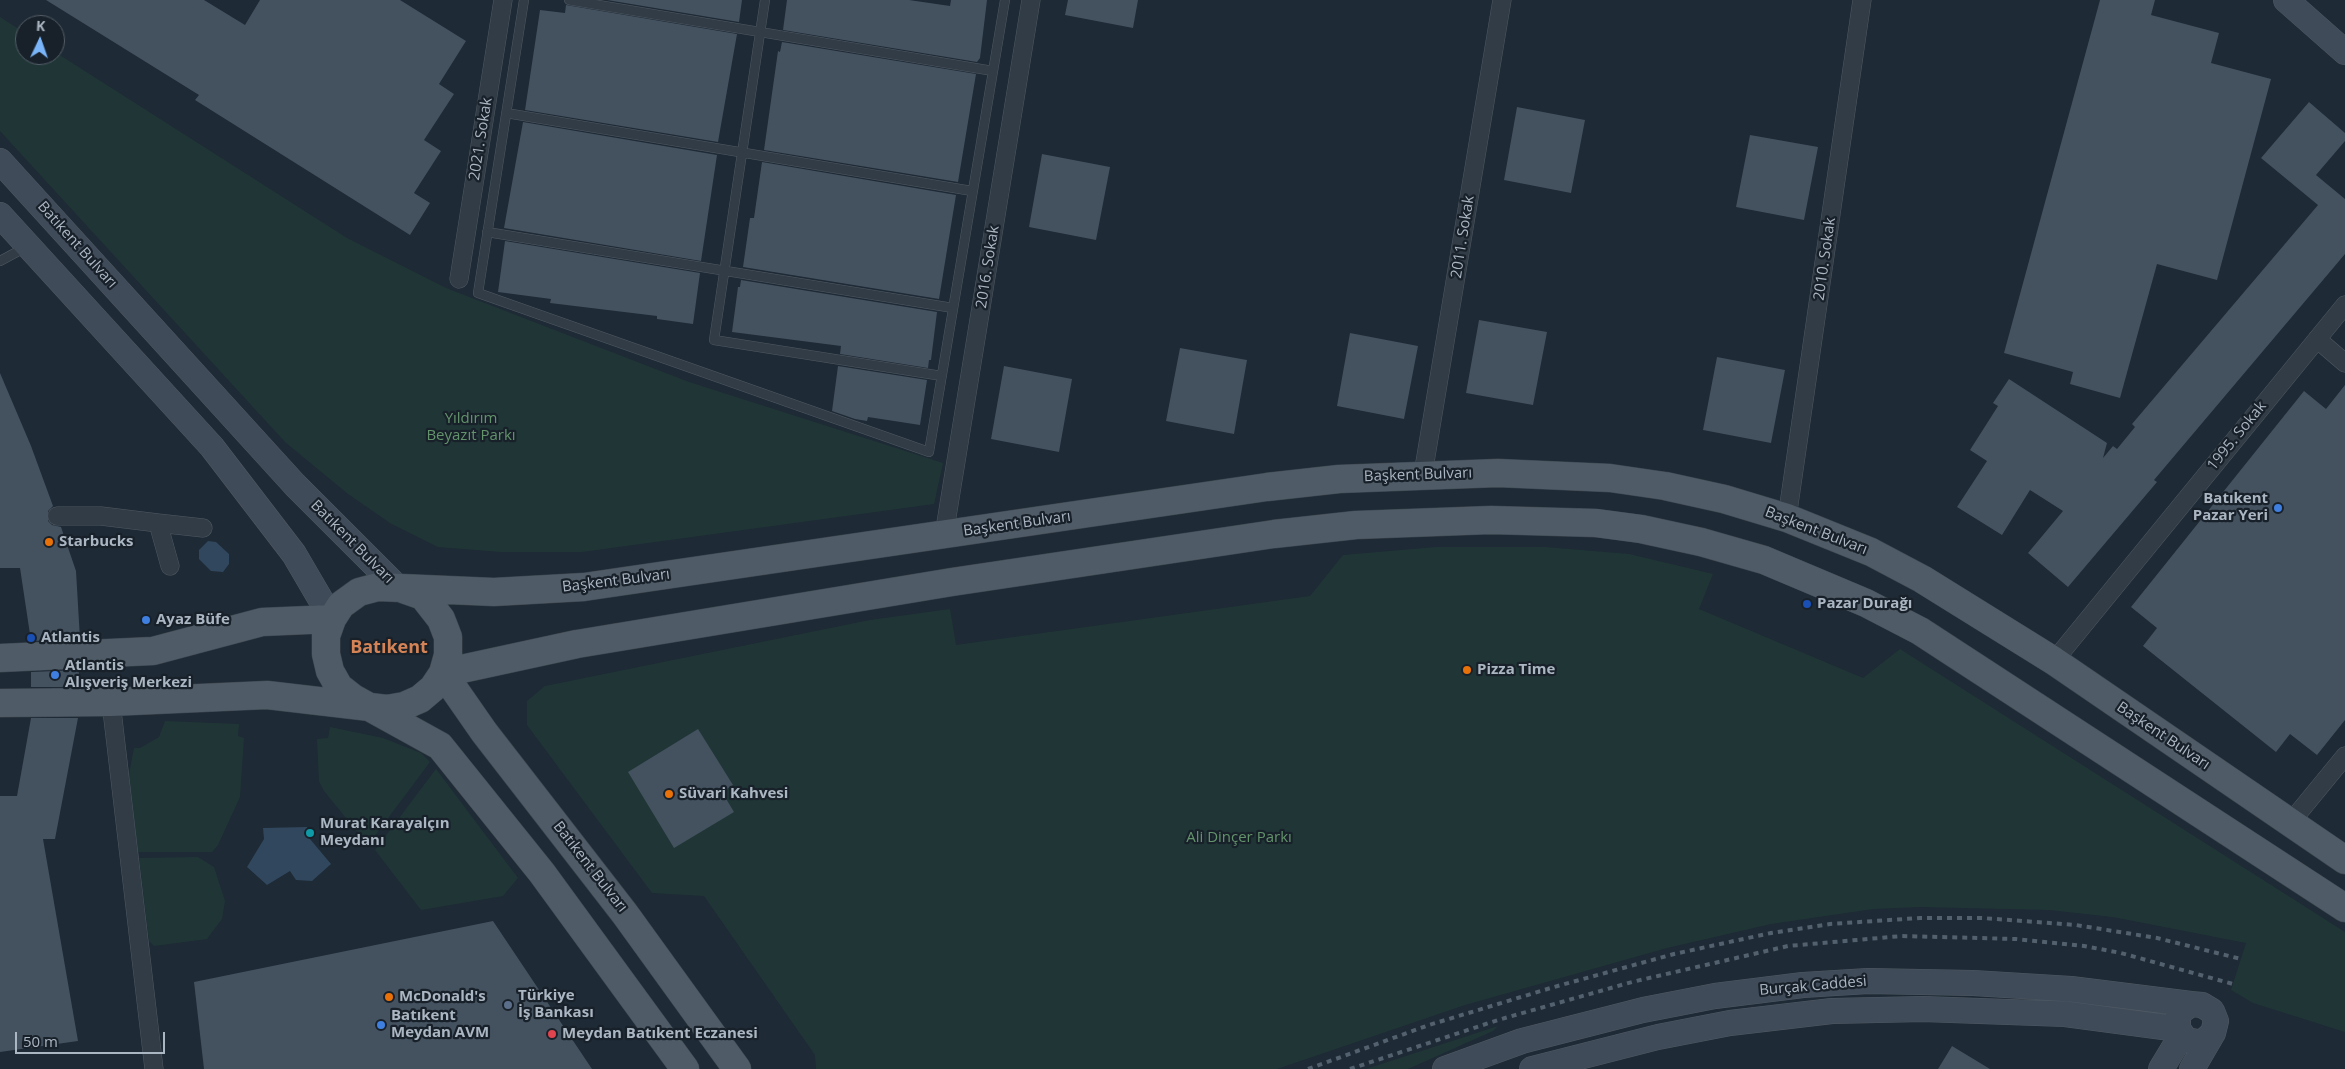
<!DOCTYPE html>
<html>
<head>
<meta charset="utf-8">
<style>
  body { margin:0 }
  #map { position:relative; width:2345px; height:1069px; overflow:hidden; background:#1e2a35; font-family:"Open Sans",sans-serif }
  canvas { display:block }
  .north { position:absolute; left:15px; top:15px; width:50px; height:50px; box-sizing:border-box; background:#18212a; border:1px solid #535d67; border-radius:50%; rotate:3deg; font-size:14px; font-weight:700; line-height:20px; text-align:center; color:#abb6c3 }
  .north::after { content:''; display:block; margin:auto; width:18px; height:22px; background:#7bb5f9; clip-path:polygon(50% 0,100% 100%,50% 72%,0 100%) }
  .scale { position:absolute; left:15px; top:1032px; width:150px; height:22px; box-sizing:border-box; border:2px solid #abb6c3; border-top:0; padding-left:6px; font-size:15px; line-height:18px; white-space:nowrap; color:#abb6c3; -webkit-text-stroke:4px #18212a; paint-order:stroke }
</style>
</head>
<body>
<div id="map">
<canvas width="2345" height="1069"></canvas>
<div class="north">K</div>
<div class="scale">50 m</div>
</div>
<script>
const ctx = document.querySelector('canvas').getContext('2d');
ctx.lineJoin = 'round';
function fillPath(path, color) { ctx.fillStyle = color; ctx.fill(path, 'evenodd'); }
const toPath = rows => new Path2D(rows.map(r => 'M' + r).join(''));
function stroke(path, color, width, dash) { ctx.strokeStyle = color; ctx.lineWidth = width; ctx.lineCap = dash ? 'butt' : 'round'; ctx.setLineDash(dash || []); ctx.stroke(path); }
function drawText(font, color, halo, rows, align = 'center') {
  ctx.font = font + ' "Open Sans",sans-serif'; ctx.lineWidth = 4.5; ctx.setLineDash([]); ctx.textBaseline = 'middle'; ctx.strokeStyle = halo; ctx.fillStyle = color; for (const [text, x, y, turn = 0] of rows) {
    ctx.save(); ctx.translate(x, y); ctx.rotate((+turn || 0) * Math.PI / 180); ctx.textAlign = isNaN(turn) ? turn : align; if (halo) ctx.strokeText(text, 0, 0); ctx.fillText(text, 0, 0); ctx.restore();
  }
}
fillPath(toPath([
  [0,17,25,33,25,55,55,55,55,52,347,238,446,288,689,382,943,463,934,504,582,552,501,552,438,547,390,523,348,494,285,442,0,131],
  [1436,547,1545,547,1629,554,1713,574,1699,609,1863,678,1900,649,2345,932,2345,1032,2253,1003,2231,990,2246,943,2113,917,2050,910,1920,907,1873,909,1771,924,1667,948,1465,1005,1277,1069,816,1069,815,1055,704,896,652,893,527,725,527,701,545,686,870,620,950,609,956,645,1310,596,1343,555],
  [165,721,239,724,238,736,244,738,240,797,218,845,212,852,138,852,129,774,134,748,140,748,159,737],
  [330,727,383,738,421,753,430,762,368,845,324,791,319,781,317,739,328,738],
  [436,769,518,878,503,896,421,910,375,850],
  [198,857,214,867,225,901,222,919,207,939,154,946,149,941,139,858],
  [1498,1026,1493,1031,1408,1069,1366,1069]
]), '#203636');
fillPath(toPath([
  [208,541,216,542,229,554,229,564,223,572,211,571,199,559,199,550],
  [307,827,310,839,331,864,312,881,296,880,290,871,267,885,247,867,264,839,263,828]
]), '#31475d');
fillPath(toPath([
  [46,0,204,0,245,25,260,0,400,0,466,41,439,84,454,94,424,140,441,151,414,193,430,203,410,235,195,100,199,95],
  [607,0,742,0,739,22],
  [787,0,909,0,950,6,951,0,987,0,980,58,977,62,783,30],
  [1068,0,1138,0,1133,28,1065,15],
  [2100,0,2155,0,2151,15,2219,33,2211,63,2271,79,2217,280,2157,264,2120,398,2070,384,2073,372,2004,353],
  [566,5,737,34,718,142,525,110,540,10,565,13],
  [782,42,976,74,958,182,764,150,778,51,780,52],
  [2309,102,2345,133,2345,141,2316,175,2345,199,2345,254,2154,480,2157,482,2068,587,2028,553,2063,511,2030,490,2002,535,1957,507,1987,461,1970,450,1998,406,1993,403,2009,379,2107,443,2103,458,2113,446,2117,449,2135,427,2132,424,2318,205,2261,158],
  [1517,107,1585,120,1571,193,1504,180],
  [523,122,717,155,701,261,504,228],
  [1750,135,1818,147,1804,220,1736,207],
  [1042,154,1110,167,1096,240,1029,227],
  [762,162,956,195,939,299,743,267,750,218,754,218],
  [505,241,700,273,693,324,657,319,657,316,550,303,551,299,498,292],
  [741,280,937,312,931,360,929,360,928,368,840,354,841,346,732,332,738,287,740,287],
  [1479,320,1547,332,1533,405,1466,393],
  [1350,333,1418,346,1404,419,1337,406],
  [1180,348,1247,360,1234,434,1166,421],
  [1717,357,1785,370,1771,443,1703,430],
  [838,366,927,380,920,425,868,417,867,421,855,419,832,411],
  [1004,366,1072,379,1059,452,991,439],
  [0,373,31,446,53,506,48,511,48,521,52,525,61,527,76,571,80,639,31,641,20,568,0,568],
  [2345,385,2345,720,2317,755,2290,734,2276,752,2143,646,2157,628,2131,607,2304,391,2326,409],
  [79,670,79,687,31,687,31,672],
  [31,718,78,718,55,839,43,839,78,1041,0,1052,0,796,17,796],
  [698,729,733,785,722,792,734,812,674,848,628,772],
  [493,921,592,1069,204,1069,194,982],
  [1952,1046,1990,1069,1938,1069]
]), '#44515f');
const lane = toPath([
  [524,0,478,293,929,452,1005,0],
  [569,0,993,71],
  [765,0,714,340,942,376],
  [506,113,972,191],
  [487,232,953,308],
  [0,261,26,247]
]);
const street = toPath([
  [459,279,503,0],
  [2317,339,2345,363],
  [1423,474,1502,0],
  [57,516,101,516,158,523,170,566],
  [1787,518,1862,0],
  [158,523,203,528],
  [944,535,1031,0],
  [2054,661,2345,305],
  [111,702,154,1069],
  [2290,823,2345,756]
]);
const secondary = toPath([
  [2286,0,2345,52],
  [0,161,295,485,397,587],
  [0,215,212,447,294,554,332,619],
  [1445,1069,1522,1041,1643,1010,1715,996,1803,985,1868,981,1973,983,2071,989,2191,1004],
  [1532,1069,1658,1037,1730,1023,1832,1011,1923,1009,2065,1014,2178,1029],
  [2161,1069,2181,1036],
  [2192,1069,2213,1033,2216,1021,2212,1011,2202,1005,2191,1004,2181,1011,2178,1017,2178,1029,2186,1040,2198,1042,2204,1041,2213,1033]
]);
const primary = toPath([
  [0,658,153,651,262,622,332,619],
  [443,673,577,644,952,582,1274,534,1356,525,1491,520,1596,523,1641,529,1701,542,1764,560,1866,603,1920,631,2345,908],
  [443,673,484,732,625,914,737,1069],
  [0,703,111,702,267,695,387,709,404,706,420,699,433,688,443,673,448,655,448,637,441,619,423,596,403,589],
  [685,1069,542,873,440,746,353,698,339,687,330,671,326,654,326,636,332,619,341,605,359,592,378,587,494,592,584,587,1267,487,1339,479,1498,473,1610,478,1665,486,1724,499,1787,518,1871,552,1922,579,2054,661,2345,860]
]);
stroke(lane, '#4f5964', 10);
stroke(street, '#4f5964', 19);
stroke(secondary, '#4f5964', 26);
stroke(primary, '#3b454f', 29);
stroke(lane, '#323c46', 9);
stroke(street, '#323c46', 18);
stroke(secondary, '#404b59', 25);
stroke(primary, '#4f5b66', 28);
stroke(toPath([
  [1308,1069,1429,1025,1554,987,1674,954,1771,933,1830,924,1920,918,1982,918,2076,925,2157,938,2241,959],
  [1350,1069,1498,1020,1632,982,1788,946,1902,936,2016,939,2084,946,2121,953,2233,984]
]), '#53606d', 4, [5, 5]);
for (const [x, y, r, color] of [
  [2278,508,5,"#3f7fe0"],
  [49,542,5,"#e8710a"],
  [1807,604,5,"#1a4fb4"],
  [146,620,5,"#3f7fe0"],
  [31,638,5,"#1a4fb4"],
  [1467,670,5,"#e8710a"],
  [55,675,5,"#3f7fe0"],
  [669,794,5,"#e8710a"],
  [310,833,5,"#0f9aa8"],
  [389,997,5,"#e8710a"],
  [508,1005,5,"#5c6f8a"],
  [381,1025,5,"#3f7fe0"],
  [552,1034,5,"#e0444e"]
]) { const dot = new Path2D(); dot.arc(x, y, r, 0, 2 * Math.PI); ctx.fillStyle = color; ctx.fill(dot); stroke(dot, '#18212a', 2); }
drawText('15px', '#abb6c3', '#18212a', [
  ["2021. Sokak",481,139,-81],
  ["2011. Sokak",1463,237,-81],
  ["Batıkent Bulvarı",77,245,48],
  ["2010. Sokak",1825,259,-82],
  ["2016. Sokak",988,267,-81],
  ["1995. Sokak",2237,436,-51],
  ["Başkent Bulvarı",1418,475,-2],
  ["Başkent Bulvarı",1017,524,-8],
  ["Başkent Bulvarı",1816,531,21],
  ["Batıkent Bulvarı",352,542,45],
  ["Başkent Bulvarı",616,581,-7],
  ["Başkent Bulvarı",2163,736,34],
  ["Batıkent Bulvarı",590,867,52],
  ["Burçak Caddesi",1813,986,-5]
]);
drawText('15px', '#63936b', '#18212a', [
  ["Yıldırım",471,419],
  ["Beyazıt Parkı",471,436],
  ["Ali Dinçer Parkı",1239,838]
]);
drawText('bold 15px', '#abb6c3', '#18212a', [
  ["Batıkent",2268,499,"right"],
  ["Pazar Yeri",2268,516,"right"],
  ["Starbucks",59,542],
  ["Pazar Durağı",1817,604],
  ["Ayaz Büfe",156,620],
  ["Atlantis",41,638],
  ["Atlantis",65,666],
  ["Alışveriş Merkezi",65,683],
  ["Pizza Time",1477,670],
  ["Süvari Kahvesi",679,794],
  ["Murat Karayalçın",320,824],
  ["Meydanı",320,841],
  ["Türkiye",518,996],
  ["İş Bankası",518,1013],
  ["McDonald's",399,997],
  ["Batıkent",391,1016],
  ["Meydan AVM",391,1033],
  ["Meydan Batıkent Eczanesi",562,1034]
], 'left');
drawText('bold 18px', '#d48356', '#18212a', [
  ["Batıkent",389,648]
]);
</script>
</body>
</html>
